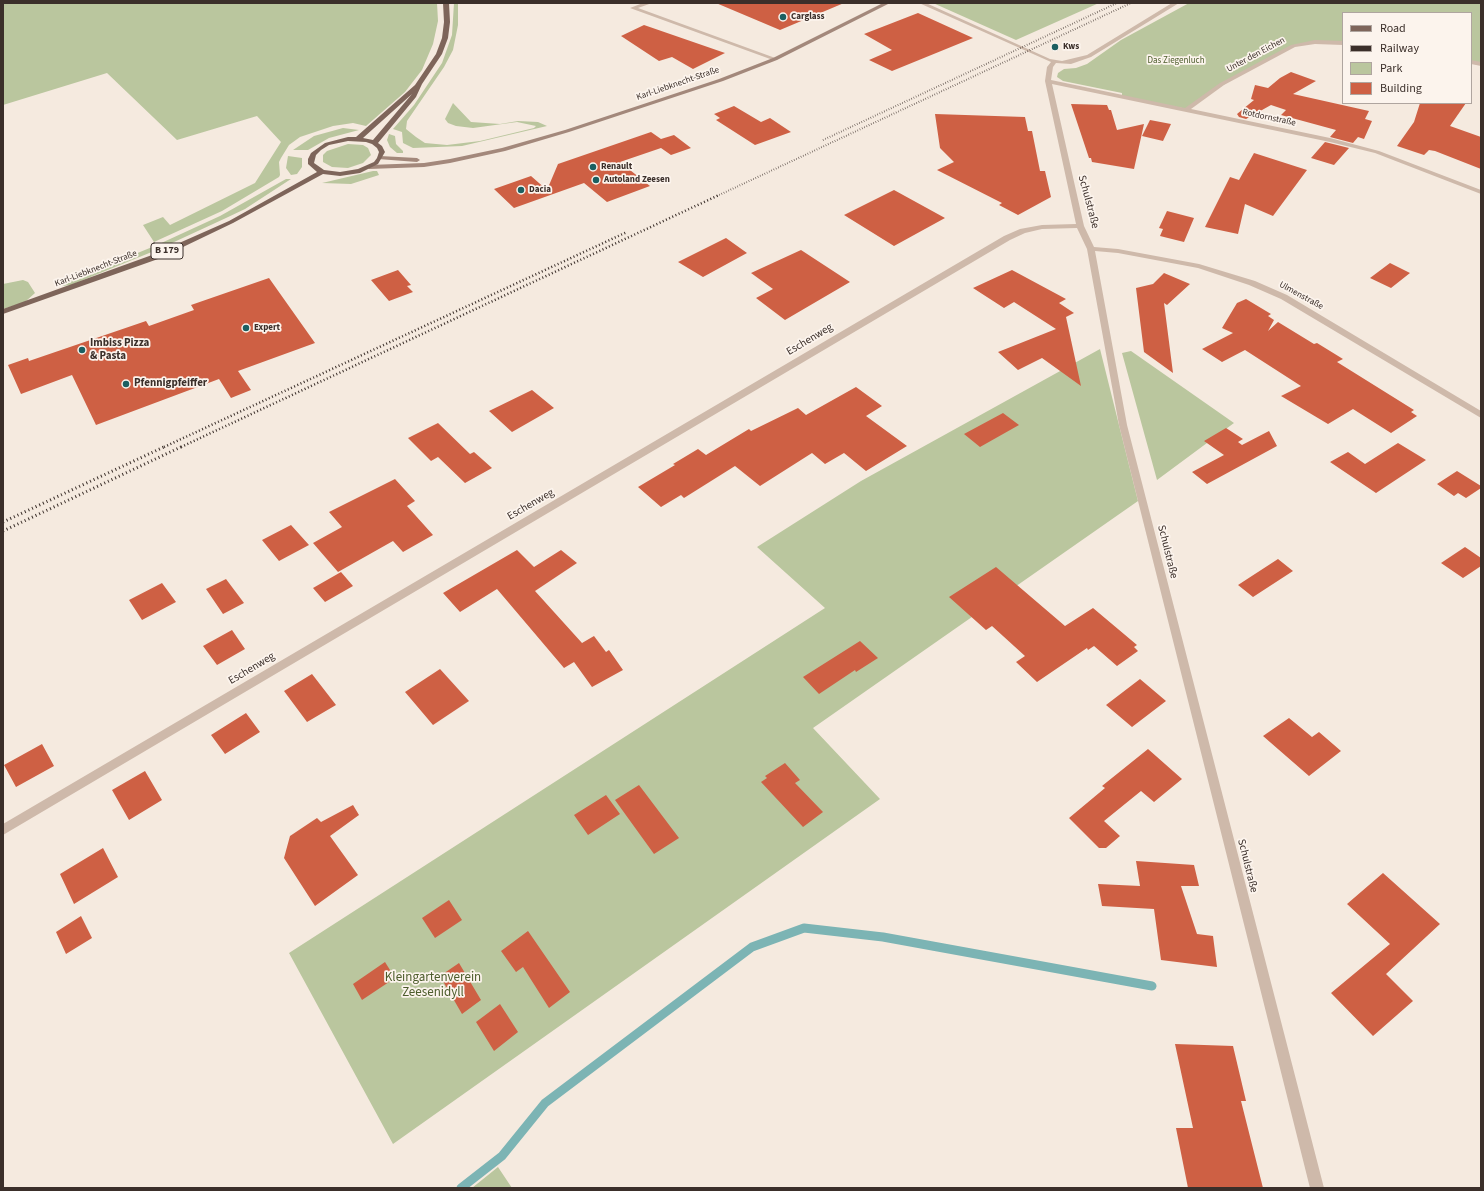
<!DOCTYPE html>
<html>
<head>
<meta charset="utf-8">
<style>
  body { margin:0 }
  #map { position:relative; width:1484px; height:1191px; overflow:hidden; background:#f5eadf; font-family:"Source Sans 3",sans-serif }
  canvas { display:block }
  .frame { position:absolute; inset:0; border:4px solid #3b2f2a; pointer-events:none }
  .legend { position:absolute; left:1342px; top:12px; width:130px; height:92px; box-sizing:border-box; background:#fcf4ed; border:1px solid #afa59f; margin:0; padding:5px 7px; list-style:none; font-size:12px; color:#3b2f2a }
  .legend li { display:flex; align-items:center; gap:8px; height:20px }
  .legend b { width:20px; border:1px solid #afa59f }
</style>
</head>
<body>
<div id="map">
<canvas width="1484" height="1191"></canvas>
<div class="frame"></div>
<ul class="legend">
<li><b style="height:5px;background:#7e655a"></b>Road</li>
<li><b style="height:5px;background:#3b2f2a"></b>Railway</li>
<li><b style="height:11px;background:#bac69e"></b>Park</li>
<li><b style="height:11px;background:#ce6044"></b>Building</li>
</ul>
</div>
<script>
const ctx = document.querySelector('canvas').getContext('2d');
ctx.lineJoin = 'round';
function fillPath(path, color) { ctx.fillStyle = color; ctx.fill(path, 'evenodd'); }
const toPath = rows => new Path2D(rows.map(r => 'M' + r).join(''));
function stroke(path, color, width, dash) { ctx.strokeStyle = color; ctx.lineWidth = width; ctx.lineCap = dash ? 'butt' : 'round'; ctx.setLineDash(dash || []); ctx.stroke(path); }
function drawText(font, color, halo, rows, align = 'center') {
  ctx.font = font + ' "Source Sans 3",sans-serif'; ctx.lineWidth = 3.5; ctx.setLineDash([]); ctx.textBaseline = 'middle'; ctx.strokeStyle = halo; ctx.fillStyle = color; for (const [text, x, y, turn = 0] of rows) {
    ctx.save(); ctx.translate(x, y); ctx.rotate((+turn || 0) * Math.PI / 180); ctx.textAlign = isNaN(turn) ? turn : align; if (halo) ctx.strokeText(text, 0, 0); ctx.fillText(text, 0, 0); ctx.restore();
  }
}
fillPath(toPath([
  [6,3,437,3,438,21,433,44,422,70,405,92,366,126,353,123,333,126,300,137,289,145,281,158,279,162,280,175,279,177,222,211,154,242,143,225,163,217,170,225,255,183,281,142,257,116,177,140,107,73,3,105,3,4],
  [454,3,458,3,458,25,453,50,444,67,407,121,406,129,416,137,425,143,447,145,480,141,534,128,536,126,517,122,473,128,456,126,448,123,445,119,453,103,471,122,500,124,518,121,538,122,547,126,462,146,413,148,403,143,402,132,393,129,414,105,442,63,452,35],
  [933,3,1099,3,1016,40],
  [1189,3,1481,3,1481,64,1471,62,1471,13,1343,13,1343,43,1315,42,1293,46,1240,74,1187,109,1122,96,1122,93,1063,81,1057,77,1058,73,1064,69,1076,68,1087,64,1121,40],
  [343,128,359,130,329,138,308,150,293,150,314,136],
  [389,134,395,136,396,144,403,151,403,153,397,153,390,147,387,140],
  [348,144,363,145,368,148,371,155,363,163,348,168,332,167,323,162,323,155,327,151],
  [288,156,302,158,302,167,297,174,291,175,286,168],
  [373,171,377,171,379,175,351,184,322,183],
  [286,179,291,179,245,209,226,218,159,249,71,285,62,286,60,285,157,245,220,216],
  [23,280,28,282,35,293,25,302,3,309,3,284],
  [1100,349,1138,501,813,728,880,799,393,1144,289,953,825,608,757,547,861,481],
  [1131,351,1234,423,1157,480,1122,353],
  [498,1167,512,1188,472,1188]
]), '#bac69e');
stroke(toPath([
  [461,1188,502,1156,545,1103,752,947,804,928,883,937,1152,986]
]), '#7cb4b4', 9);
fillPath(toPath([
  [716,3,844,3,780,30],
  [918,13,973,38,892,71,869,60,892,50,864,34],
  [644,25,725,53,693,69,672,57,659,61,621,36],
  [1291,72,1316,81,1293,94,1369,111,1365,119,1372,121,1364,139,1358,137,1353,143,1330,137,1336,130,1281,115,1286,110,1271,105,1246,119,1239,117,1237,114,1254,100,1251,99,1255,85,1268,88,1280,78],
  [1420,103,1466,103,1450,126,1481,137,1481,169,1435,151,1429,150,1424,155,1397,146,1414,122],
  [1071,104,1107,105,1109,110,1111,110,1117,130,1144,124,1134,169,1092,162,1091,158,1089,158],
  [734,106,761,122,770,118,791,132,755,145,716,120,720,118,714,114],
  [935,114,1025,117,1028,131,1032,131,1040,171,1045,171,1051,197,1018,215,999,205,1002,203,937,170,954,162,940,148],
  [1150,120,1171,124,1163,141,1142,136],
  [651,132,661,139,674,135,691,148,671,155,661,148,620,162,650,186,607,202,584,183,514,208,494,189,531,176,547,190,558,164],
  [1325,142,1349,148,1334,165,1311,158],
  [1254,153,1307,170,1273,216,1245,204,1238,234,1205,227,1230,177,1239,180],
  [894,190,945,218,894,246,844,215],
  [1167,211,1194,218,1184,242,1160,236,1163,229,1159,228],
  [726,238,747,253,703,277,678,262],
  [801,250,850,282,785,320,756,298,773,289,751,273],
  [1390,263,1410,273,1391,288,1370,278],
  [398,270,411,285,407,286,413,292,389,301,371,280],
  [1012,270,1066,299,1059,303,1074,313,1066,317,1081,386,1042,358,1018,370,998,352,1056,329,1014,302,1004,308,973,288],
  [1164,273,1190,284,1167,305,1164,303,1173,373,1144,352,1136,288,1153,284],
  [269,278,315,343,238,371,251,390,231,398,219,379,96,425,72,375,21,394,8,365,28,358,29,361,146,321,149,326,194,310,191,305],
  [1246,299,1271,314,1268,316,1274,320,1268,331,1278,322,1314,344,1317,343,1343,359,1337,362,1414,410,1411,412,1417,416,1391,433,1353,409,1328,424,1281,396,1301,386,1245,350,1222,362,1202,349,1233,333,1222,328,1237,303],
  [856,387,882,406,866,416,907,446,866,471,844,453,825,464,812,453,760,486,735,466,684,498,681,495,661,507,638,487,675,465,673,464,698,449,706,455,749,429,751,431,798,408,806,415],
  [532,390,554,408,512,432,489,411],
  [1003,413,1019,425,980,447,964,434],
  [438,423,470,454,474,452,492,468,465,483,438,457,431,461,408,438],
  [1226,428,1243,439,1238,442,1242,445,1269,431,1277,446,1207,484,1192,472,1224,455,1204,441],
  [1398,443,1426,460,1376,493,1330,462,1348,452,1365,464],
  [1457,471,1481,486,1481,488,1466,498,1458,493,1454,496,1437,484],
  [395,479,415,501,407,506,433,535,403,552,393,541,338,572,313,543,342,527,329,512],
  [291,525,309,545,279,561,262,540],
  [1465,547,1481,558,1481,566,1463,578,1441,563],
  [517,550,534,567,561,550,577,563,535,591,582,643,594,636,606,652,609,650,623,670,592,687,574,662,564,668,497,589,460,612,443,593],
  [1278,559,1293,571,1253,597,1238,585],
  [996,567,1065,626,1093,608,1137,645,1134,647,1138,651,1117,666,1094,646,1088,650,1087,648,1037,682,1016,662,1025,656,992,626,986,630,949,597],
  [341,572,353,586,325,602,313,588],
  [226,579,244,603,223,614,206,589],
  [162,583,176,602,142,620,129,600],
  [232,630,245,649,217,665,203,646],
  [860,641,878,658,856,672,855,670,819,694,803,677],
  [440,669,469,701,433,725,405,692],
  [312,674,336,705,307,722,284,691],
  [1140,679,1166,701,1132,727,1106,705],
  [246,713,260,732,225,754,211,735],
  [1289,718,1312,737,1319,732,1341,751,1309,776,1263,736],
  [42,744,54,766,16,787,4,765],
  [1148,749,1182,779,1154,802,1141,791,1104,821,1120,836,1106,848,1099,848,1069,818,1105,788,1102,786],
  [785,763,800,780,795,783,823,812,803,827,761,782,767,778,765,776],
  [145,771,162,800,129,820,112,790],
  [639,785,679,838,654,854,615,800],
  [606,795,620,814,588,835,574,815],
  [353,805,359,815,330,836,358,875,315,906,284,858,290,836,317,818,321,822],
  [103,848,118,877,74,904,60,874],
  [1136,861,1194,865,1199,886,1181,886,1197,934,1213,936,1217,967,1161,960,1154,909,1102,906,1098,884,1140,886],
  [1383,873,1440,924,1386,974,1413,1001,1373,1036,1331,993,1390,944,1347,904],
  [449,900,462,920,435,938,422,918],
  [81,916,92,938,66,954,56,932],
  [528,931,570,992,549,1008,523,967,516,972,501,951],
  [385,962,395,978,362,1000,353,984],
  [459,963,481,1000,462,1014,440,976],
  [500,1004,518,1032,494,1051,476,1022],
  [1175,1044,1233,1046,1246,1101,1241,1101,1263,1188,1188,1188,1176,1128,1193,1128]
]), '#ce6044');
fillPath(toPath([
  [643,3,652,3,638,8,778,59,773,60,630,8,643,3],
  [919,3,926,3,1050,59,1062,61,1087,55,1172,3,1179,3,1091,57,1071,64,1056,63,1053,67,1051,80,1185,108,1220,83,1291,45,1315,40,1343,41,1343,45,1315,44,1295,47,1224,85,1191,109,1330,138,1379,151,1481,190,1481,194,1375,153,1330,142,1052,84,1084,226,1094,247,1118,249,1199,264,1255,281,1287,295,1481,411,1481,418,1281,299,1249,285,1198,268,1118,253,1095,251,1127,425,1324,1188,1310,1188,1119,425,1087,249,1077,228,1042,229,1025,233,1010,240,3,835,3,824,1004,236,1020,229,1042,225,1076,224,1045,81,1047,67,1051,62,919,3],
  [1471,60,1481,62,1481,66,1471,64,1471,60]
]), '#ceb9aa');
fillPath(toPath([
  [883,3,890,3,777,60,723,81,569,132,505,151,450,163,424,167,369,169,366,167,369,165,424,163,450,159,502,148,565,130,719,79,773,58,883,3],
  [380,156,417,158,420,160,417,162,378,159,377,158,380,156]
]), '#a3887b');
fillPath(toPath([
  [443,3,449,3,450,22,448,38,442,54,422,84,416,97,378,143,382,146,385,152,378,164,360,173,340,176,323,174,233,223,158,259,3,314,3,309,152,255,229,221,317,172,308,164,308,159,311,153,325,143,348,137,356,137,415,85,436,54,442,38,444,22,443,3],
  [412,94,373,140,363,138,412,94],
  [348,141,366,142,372,144,377,148,379,152,377,158,374,162,358,169,340,172,324,170,314,163,316,155,321,150,329,145,348,141]
]), '#7e655a');
stroke(toPath([
  [823,140,1117,3],
  [717,196,1131,3]
]), '#3b2f2a', 2, [0.5, 2]);
stroke(toPath([
  [164,447,627,232],
  [181,447,719,195]
]), '#3b2f2a', 2.5, [1, 2.5]);
stroke(toPath([
  [3,522,166,446],
  [3,531,183,446]
]), '#3b2f2a', 3, [1, 3]);
for (const [x, y, r, color] of [
  [783,17,4,"#1b5f61"],
  [1055,47,4,"#1b5f61"],
  [593,167,4,"#1b5f61"],
  [596,180,4,"#1b5f61"],
  [521,190,4,"#1b5f61"],
  [246,328,4,"#1b5f61"],
  [82,350,4,"#1b5f61"],
  [126,384,4,"#1b5f61"]
]) { const dot = new Path2D(); dot.arc(x, y, r, 0, 2 * Math.PI); ctx.fillStyle = color; ctx.fill(dot); stroke(dot, '#fcf4ed', 1.5); }
drawText('bold 9px', '#3b2f2a', '#fcf4ed', [
  ["Carglass",791,17],
  ["Kws",1063,47],
  ["Renault",601,167],
  ["Autoland Zeesen",604,180],
  ["Dacia",529,190],
  ["Expert",254,328]
], 'left');
drawText('9px', '#3b2f2a', '#fcf4ed', [
  ["Unter den Eichen",1256,55,-28],
  ["Karl-Liebknecht-Straße",678,84,-19],
  ["Rotdornstraße",1269,118,12],
  ["Karl-Liebknecht-Straße",96,269,-21],
  ["Ulmenstraße",1301,296,29]
]);
drawText('9px', '#4c5c2b', '#fcf4ed', [
  ["Das Ziegenluch",1176,61]
]);
for (const [x, y, w] of [
  [167,251,32]
]) { const box = new Path2D(); box.roundRect(x - w / 2, y - 8, w, 16, 3); ctx.fillStyle = '#fcf4ed'; ctx.fill(box); stroke(box, '#3b2f2a', 1); }
drawText('bold 10px', '#3b2f2a', null, [
  ["B 179",167,251]
]);
drawText('11px', '#3b2f2a', '#fcf4ed', [
  ["Schulstraße",1088,202,75],
  ["Eschenweg",810,340,-31],
  ["Eschenweg",531,505,-30],
  ["Schulstraße",1167,552,76],
  ["Eschenweg",252,669,-31],
  ["Schulstraße",1247,866,76]
]);
drawText('bold 11px', '#3b2f2a', '#fcf4ed', [
  ["Imbiss Pizza",90,344],
  ["& Pasta",90,357],
  ["Pfennigpfeiffer",134,384]
], 'left');
drawText('13px', '#4c5c2b', '#fcf4ed', [
  ["Kleingartenverein",433,978],
  ["Zeesenidyll",433,993]
]);
</script>
</body>
</html>
